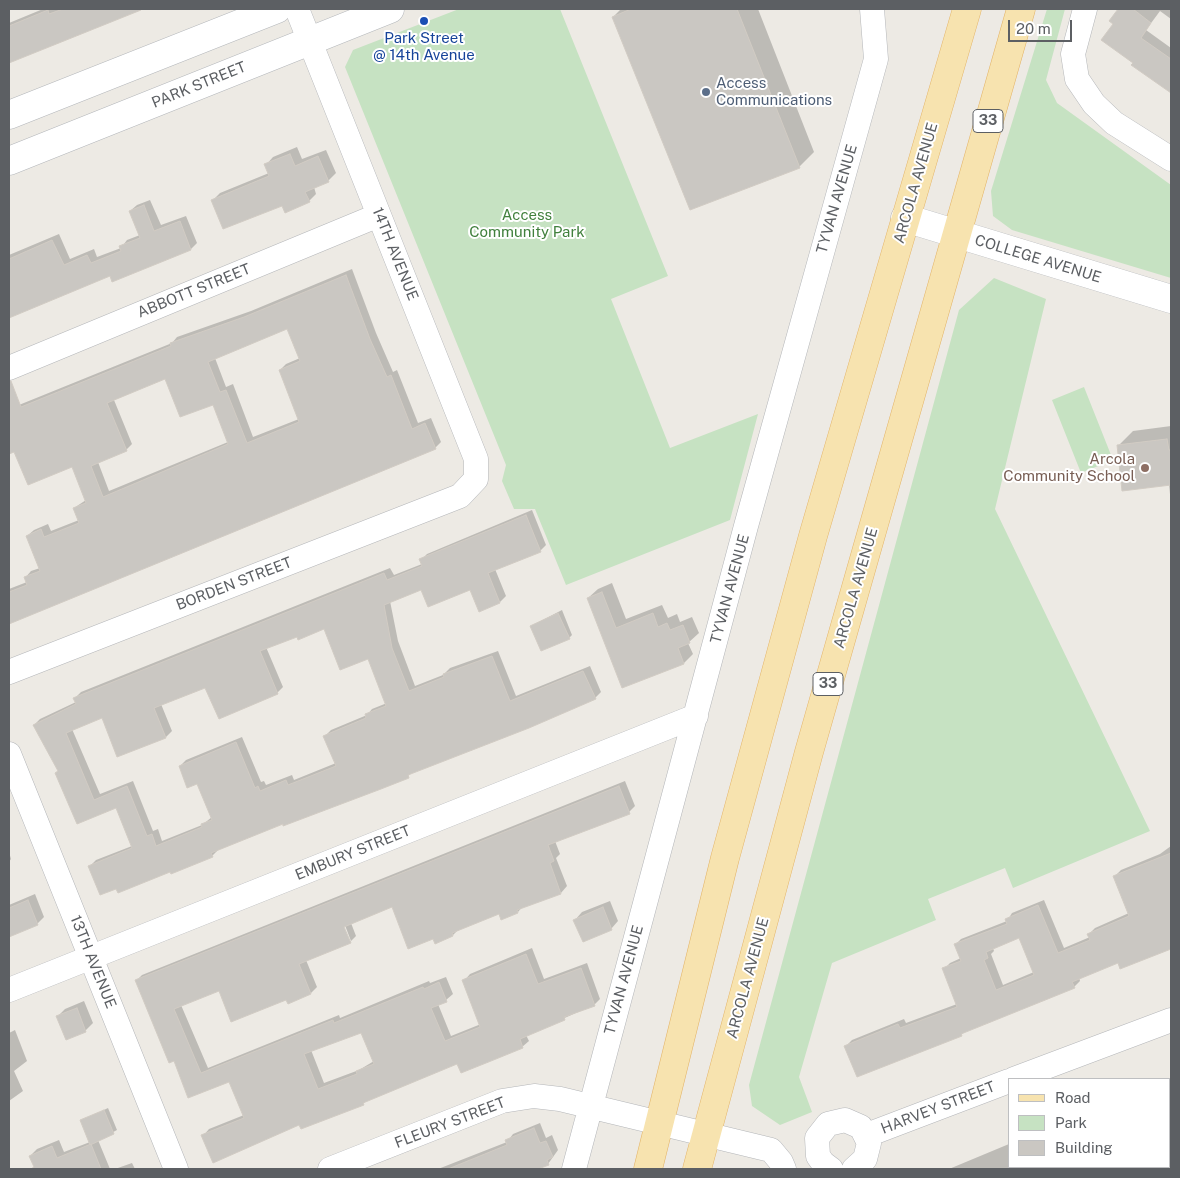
<!DOCTYPE html>
<html>
<head>
<meta charset="utf-8">
<style>
  body { margin:0 }
  #map { position:relative; width:1180px; height:1178px; overflow:hidden; background:#edeae4; font-family:"Public Sans",sans-serif }
  canvas { display:block }
  .frame { position:absolute; inset:0; border:10px solid #5c5f63; pointer-events:none }
  .legend { position:absolute; left:1008px; top:1078px; width:162px; height:90px; box-sizing:border-box; background:#fff; border:1px solid #bebfc1; margin:0; padding:6px 9px; list-style:none; font-size:15px; color:#5c5f63 }
  .legend li { display:flex; align-items:center; gap:10px; height:25px }
  .legend b { width:25px; border:1px solid #bebfc1 }
  .scale { position:absolute; left:1008px; top:20px; width:64px; height:22px; box-sizing:border-box; border:2px solid #5c5f63; border-top:0; padding-left:6px; font-size:15px; line-height:18px; white-space:nowrap; color:#5c5f63; -webkit-text-stroke:4px #fff; paint-order:stroke }
</style>
</head>
<body>
<div id="map">
<canvas width="1180" height="1178"></canvas>
<div class="frame"></div>
<ul class="legend">
<li><b style="height:6px;background:#f7e3af"></b>Road</li>
<li><b style="height:14px;background:#c6e2c2"></b>Park</li>
<li><b style="height:14px;background:#cac7c2"></b>Building</li>
</ul>
<div class="scale">20 m</div>
</div>
<script>
const ctx = document.querySelector('canvas').getContext('2d');
ctx.lineJoin = 'round';
function fillPath(path, color) { ctx.fillStyle = color; ctx.fill(path, 'evenodd'); }
const toPath = rows => new Path2D(rows.map(r => 'M' + r).join(''));
function stroke(path, color, width, dash) { ctx.strokeStyle = color; ctx.lineWidth = width; ctx.lineCap = dash ? 'butt' : 'round'; ctx.setLineDash(dash || []); ctx.stroke(path); }
function drawText(font, color, halo, rows, align = 'center') {
  ctx.font = font + ' "Public Sans",sans-serif'; ctx.lineWidth = 4; ctx.setLineDash([]); ctx.textBaseline = 'middle'; ctx.strokeStyle = halo; ctx.fillStyle = color; for (const [text, x, y, turn = 0] of rows) {
    ctx.save(); ctx.translate(x, y); ctx.rotate((+turn || 0) * Math.PI / 180); ctx.textAlign = isNaN(turn) ? turn : align; if (halo) ctx.strokeText(text, 0, 0); ctx.fillText(text, 0, 0); ctx.restore();
  }
}
fillPath(toPath([
  [459,9,560,9,668,276,611,299,670,448,758,414,730,520,566,585,535,509,514,509,502,481,506,465,345,67,353,50],
  [1047,9,1065,9,1046,80,1057,103,1171,185,1171,278,1012,230,993,216,991,191],
  [994,278,1046,299,995,509,1150,831,1013,888,1005,868,928,899,936,920,832,963,799,1077,812,1112,780,1125,752,1106,749,1085,959,310],
  [1084,387,1113,460,1081,473,1052,400]
]), '#c6e2c2');
fillPath(toPath([
  [43,9,142,9,9,62,9,23],
  [621,9,758,9,814,152,799,167,613,17],
  [1120,9,1171,9,1171,19,1160,11,1146,30,1171,48,1171,92,1103,40,1115,24,1111,21],
  [297,147,302,159,326,150,336,173,328,181,314,187,316,194,309,201,282,204,213,200,220,193,269,173,266,165,273,157],
  [150,200,161,225,186,216,197,243,191,249,110,274,9,316,9,255,59,234,70,259,94,249,97,257,121,248,127,240,140,235,130,211,137,205],
  [352,269,376,333,393,372,397,370,418,423,431,418,441,442,435,448,9,623,9,589,27,582,25,578,31,571,40,568,27,536,34,530,48,524,51,531,79,520,74,508,86,500,72,465,15,450,9,453,9,409,172,343,177,337,251,311],
  [288,327,300,358,286,364,280,370,299,419,253,437,233,384,226,387,215,358],
  [166,377,213,403,228,442,109,491,98,462,126,450,132,444,114,400],
  [1171,426,1171,505,1169,484,1118,446,1133,431],
  [532,510,546,545,540,551,495,569,506,596,500,602,480,610,471,589,422,588,390,601,398,641,415,686,443,675,450,668,498,651,516,696,590,666,601,692,595,698,413,772,408,776,283,822,218,850,212,856,171,870,90,866,96,860,132,846,117,807,77,822,59,770,34,725,40,719,76,702,75,698,81,692,390,568,394,575,422,564,421,560,427,554],
  [324,627,369,657,387,703,372,709,367,715,331,730,325,736,336,763,294,780,292,775,266,785,264,781,261,782,242,737,186,760,180,766,198,782,212,817,202,825,162,841,158,829,153,831,133,781,100,794,72,729,103,717,118,755,166,737,172,731,161,704,206,686,277,693,283,687,266,647],
  [612,583,626,619,662,605,668,618,677,614,680,622,692,617,699,633,688,643,693,654,684,663,623,687,588,598,598,589],
  [562,610,572,635,569,638,531,626],
  [625,781,635,806,629,812,555,841,560,854,556,858,567,886,561,893,523,906,518,912,500,912,459,929,453,935,434,937,392,905,351,923,356,936,350,942,306,960,317,987,311,993,287,998,220,989,181,1005,208,1068,339,1015,340,1018,429,981,430,983,446,977,453,994,446,1000,438,1004,451,1036,481,1024,464,981,470,974,532,948,544,979,587,963,600,999,594,1005,526,1035,529,1041,522,1047,458,1063,368,1099,363,1104,300,1123,203,1136,209,1129,244,1115,230,1080,189,1096,175,1059,136,981,142,975],
  [343,920,351,941,348,941,340,921],
  [362,1031,374,1061,359,1070,324,1083,311,1050],
  [1171,846,1171,947,1121,967,1118,962,1079,977,1080,981,1074,987,966,1031,961,1035,846,1046,852,1040,904,1019,906,1023,957,1004,944,969,950,963,961,958,955,945,961,939,1007,921,1012,913,1044,900,1064,948,1090,937,1089,934,1095,928,1129,913,1114,877,1121,870,1160,854],
  [1020,937,1034,972,1003,985,991,954,994,951,993,948],
  [9,852,11,859,9,862],
  [35,894,44,917,38,923,9,935,9,905],
  [610,901,618,921,611,929,575,920,582,912],
  [84,1001,93,1023,85,1031,58,1016,65,1009],
  [15,1030,27,1061,14,1071,23,1091,9,1101,9,1033],
  [1171,1079,1171,1169,1107,1169,1113,1167,1169,1167,1169,1080],
  [108,1108,117,1130,98,1140,110,1169,36,1169,30,1156,37,1149,59,1140,64,1152,90,1142,81,1121],
  [540,1123,546,1138,552,1135,558,1150,548,1164,535,1169,438,1169,507,1142,513,1134],
  [1009,1144,1009,1167,1034,1167,1028,1169,949,1169],
  [132,1163,135,1169,115,1169],
  [1052,1167,1084,1167,1085,1169,1053,1169]
]), '#0003');
const building = toPath([
  [63,9,141,9,141,10,9,63,9,26,48,10,49,14,63,9],
  [631,9,737,9,800,168,690,210,612,17,631,9],
  [1118,9,1133,9,1151,23,1141,38,1171,59,1171,93,1131,65,1133,63,1101,40,1113,24,1109,21,1118,9],
  [290,154,295,166,318,156,329,182,305,192,310,202,285,213,282,206,223,229,211,200,269,176,264,164,290,154],
  [144,205,154,231,180,221,191,250,112,282,110,276,9,318,9,259,52,240,64,265,87,255,91,263,121,251,119,246,140,238,129,211,144,205],
  [346,275,370,339,387,377,391,375,412,429,425,423,436,449,9,624,9,592,27,585,24,577,40,571,26,536,41,529,44,537,79,523,73,508,86,503,72,467,28,485,14,452,9,454,9,381,11,381,21,407,171,346,170,343,244,317,346,275],
  [287,329,300,361,279,370,299,422,247,443,226,390,220,392,208,362,287,329],
  [165,379,180,417,213,405,228,444,103,497,91,466,127,451,107,403,165,379],
  [1167,439,1169,450,1171,450,1171,485,1122,491,1117,445,1167,439],
  [526,515,541,552,488,573,500,603,479,612,470,590,428,607,421,590,384,605,392,648,409,691,444,677,443,674,492,656,510,701,583,671,596,699,529,728,408,775,409,778,381,789,283,826,283,824,211,853,213,857,171,874,170,872,118,893,116,889,100,895,88,866,132,848,116,808,77,824,55,773,58,771,33,725,76,704,73,698,384,573,387,580,422,566,419,559,526,515],
  [324,629,340,670,368,659,386,706,365,714,366,718,323,736,336,766,288,785,286,780,260,791,258,786,255,788,236,742,179,766,187,788,197,784,212,820,201,824,202,827,156,846,152,834,147,836,127,786,94,800,66,733,102,718,117,757,166,738,154,708,205,688,219,719,278,694,260,651,297,637,298,640,324,629],
  [602,592,616,628,653,613,658,627,667,623,670,630,683,625,690,643,678,648,684,664,622,688,587,598,602,592],
  [558,613,570,639,541,651,530,626,558,613],
  [619,786,630,814,548,845,554,861,550,863,561,894,517,910,518,913,501,920,499,914,452,933,453,936,435,944,433,939,408,949,392,907,344,927,351,943,299,964,311,994,288,1004,286,1000,231,1022,219,991,174,1009,201,1073,333,1020,334,1023,423,987,424,989,439,982,447,1002,431,1008,445,1041,480,1027,462,980,526,954,538,984,581,968,595,1006,564,1017,565,1020,520,1039,523,1048,491,1061,461,1073,457,1064,363,1103,364,1105,301,1129,299,1125,213,1163,201,1135,244,1118,229,1082,188,1098,174,1061,169,1063,135,980,619,786],
  [361,1033,374,1064,356,1071,357,1074,318,1089,304,1054,361,1033],
  [1171,853,1171,949,1120,969,1118,963,1072,982,1075,988,961,1034,962,1036,857,1077,844,1046,898,1024,900,1028,957,1007,942,968,961,961,954,944,1007,924,1005,919,1038,905,1058,953,1090,940,1087,934,1129,916,1113,876,1171,853],
  [1019,938,1034,975,996,990,984,960,988,958,986,952,1019,938],
  [28,900,38,925,9,937,9,908,28,900],
  [603,907,612,930,583,942,573,920,603,907],
  [77,1008,86,1032,66,1040,56,1016,77,1008],
  [104,1110,114,1134,90,1145,80,1120,104,1110],
  [534,1128,540,1143,546,1141,553,1157,547,1160,549,1165,538,1169,448,1169,507,1145,505,1140,534,1128],
  [91,1144,101,1169,31,1169,34,1167,29,1156,52,1146,57,1158,91,1144]
]);
fillPath(building, '#cac7c2');
stroke(building, '#d1cbc3', 1);
const minor = toPath([
  [1085,9,1073,54,1077,79,1094,104,1114,123,1171,159],
  [9,368,379,215],
  [9,672,460,496,476,479,476,459,297,9],
  [9,754,176,1169],
  [9,990,696,716],
  [1014,1079,1171,1020],
  [867,1135,1009,1081],
  [330,1169,502,1101,534,1096,560,1099,771,1150,781,1162,784,1169],
  [574,1169,746,526,876,59,872,9],
  [831,1169,823,1163,818,1156,817,1138,828,1124,845,1120,861,1127,869,1143,865,1159,854,1169]
]);
const tertiary = toPath([
  [905,218,1171,299]
]);
const secondary = toPath([
  [9,115,277,9],
  [9,161,390,9]
]);
const primary = toPath([
  [648,1169,725,858,813,536,967,9],
  [697,1169,809,752,1021,9]
]);
stroke(minor, '#b4b6b9', 25);
stroke(tertiary, '#b4b6b9', 29);
stroke(secondary, '#b3b6ba', 29);
stroke(primary, '#e3b366', 29);
stroke(minor, '#fff', 24);
stroke(tertiary, '#fff', 28);
stroke(secondary, '#fff', 28);
stroke(primary, '#f7e3af', 28);
for (const [x, y, r, color] of [
  [424,21,5,"#1a4fb4"],
  [706,92,5,"#5c6f8a"],
  [1145,468,5,"#8d6e63"]
]) { const dot = new Path2D(); dot.arc(x, y, r, 0, 2 * Math.PI); ctx.fillStyle = color; ctx.fill(dot); stroke(dot, '#fff', 2); }
for (const [x, y, w] of [
  [988,121,30],
  [828,684,30]
]) { const box = new Path2D(); box.roundRect(x - w / 2, y - 11.5, w, 23, 4); ctx.fillStyle = '#fff'; ctx.fill(box); stroke(box, '#5c5f63', 1); }
drawText('bold 14px', '#5c5f63', null, [
  ["33",988,121],
  ["33",828,684]
]);
drawText('15px', '#164399', '#fff', [
  ["Park Street",424,38],
  ["@ 14th Avenue",424,55]
]);
drawText('15px', '#4e5e75', '#fff', [
  ["Access",716,83],
  ["Communications",716,100]
], 'left');
drawText('15px', '#5c5f63', '#fff', [
  ["PARK STREET",199,85,-22],
  ["ARCOLA AVENUE",916,183,-74],
  ["TYVAN AVENUE",837,199,-74],
  ["14TH AVENUE",395,254,68],
  ["COLLEGE AVENUE",1038,259,17],
  ["ABBOTT STREET",194,291,-22],
  ["BORDEN STREET",234,584,-21],
  ["ARCOLA AVENUE",856,588,-74],
  ["TYVAN AVENUE",730,589,-75],
  ["EMBURY STREET",353,853,-22],
  ["13TH AVENUE",93,962,68],
  ["ARCOLA AVENUE",748,978,-75],
  ["TYVAN AVENUE",624,980,-75],
  ["HARVEY STREET",938,1108,-21],
  ["FLEURY STREET",450,1123,-21]
]);
drawText('15px', '#41803d', '#fff', [
  ["Access",527,215],
  ["Community Park",527,232]
]);
drawText('15px', '#785e54', '#fff', [
  ["Arcola",1135,459],
  ["Community School",1135,476]
], 'right');
</script>
</body>
</html>
